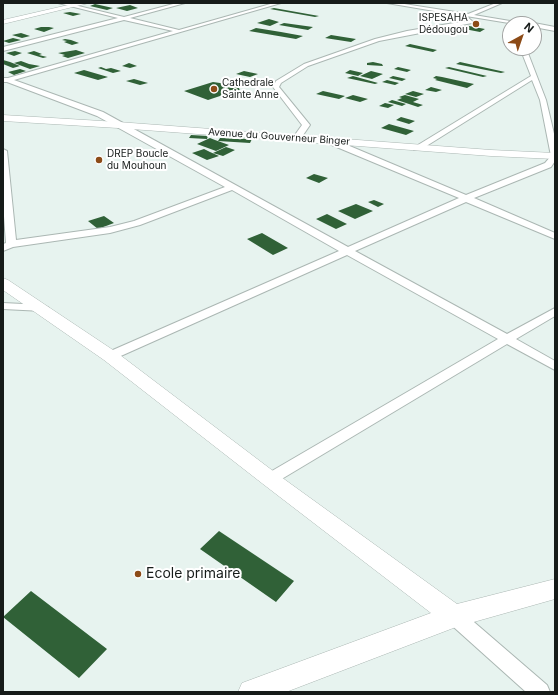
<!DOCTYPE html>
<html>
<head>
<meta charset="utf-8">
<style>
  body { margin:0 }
  #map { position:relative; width:558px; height:695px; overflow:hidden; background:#e7f3ef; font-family:Inter,sans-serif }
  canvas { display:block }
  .frame { position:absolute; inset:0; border:4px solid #161b19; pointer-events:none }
  .north { position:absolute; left:502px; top:16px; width:40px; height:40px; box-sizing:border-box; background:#fff; border:1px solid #a2a4a3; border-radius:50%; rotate:40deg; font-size:11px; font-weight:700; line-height:16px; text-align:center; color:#161b19 }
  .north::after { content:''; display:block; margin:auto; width:14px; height:18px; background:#8c4b17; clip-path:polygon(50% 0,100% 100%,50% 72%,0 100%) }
</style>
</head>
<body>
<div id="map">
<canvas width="558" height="695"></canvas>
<div class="frame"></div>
<div class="north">N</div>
</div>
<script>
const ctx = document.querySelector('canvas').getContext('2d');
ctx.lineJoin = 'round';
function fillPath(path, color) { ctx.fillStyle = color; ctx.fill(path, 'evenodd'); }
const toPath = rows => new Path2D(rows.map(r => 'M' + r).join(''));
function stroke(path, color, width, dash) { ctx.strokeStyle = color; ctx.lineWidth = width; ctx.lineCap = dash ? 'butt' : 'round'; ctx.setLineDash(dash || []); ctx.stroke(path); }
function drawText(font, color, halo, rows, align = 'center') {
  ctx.font = font + ' Inter,sans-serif'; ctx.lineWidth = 4; ctx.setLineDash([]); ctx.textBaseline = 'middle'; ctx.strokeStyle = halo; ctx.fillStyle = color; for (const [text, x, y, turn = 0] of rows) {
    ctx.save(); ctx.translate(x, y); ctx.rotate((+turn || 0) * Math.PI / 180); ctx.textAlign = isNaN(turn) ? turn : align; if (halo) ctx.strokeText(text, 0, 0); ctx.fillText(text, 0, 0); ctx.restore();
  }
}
fillPath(toPath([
  [95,4,113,8,107,10,90,6],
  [130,5,138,8,127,11,116,8],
  [274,8,319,16,315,17,270,9],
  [70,12,81,14,73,16,63,13],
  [269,19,279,22,270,26,257,23],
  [284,23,313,27,308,30,279,25],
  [459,24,485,29,480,32,454,27],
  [41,27,49,27,54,28,44,32,34,29],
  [256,28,281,32,303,36,296,39,249,31],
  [21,33,30,36,22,38,12,35],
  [331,35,356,39,351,42,325,38],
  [13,38,21,40,9,43,3,41],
  [65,39,71,40,79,43,72,45,64,42,67,41,62,40],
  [410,44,437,50,433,52,405,46],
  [76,50,85,53,68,58,62,56,65,55,58,53],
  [15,51,22,53,14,56,6,53],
  [34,51,42,54,39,55,47,57,43,58,27,53],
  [3,60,10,62,20,66,13,68,3,64],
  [21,61,29,64,40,66,30,69,14,63],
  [373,62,382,64,383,66,367,65,367,63],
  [460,62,505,72,501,73,456,64],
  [129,63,137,66,130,68,122,66],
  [101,67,106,69,111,68,121,71,113,73,98,68],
  [398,67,411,70,407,72,394,69],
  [449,67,487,76,483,77,445,68],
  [20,69,26,71,14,75,8,72],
  [84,70,108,77,98,80,74,73],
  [350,70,363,73,358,76,345,73],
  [244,71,258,74,250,77,236,74],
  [371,71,383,74,372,79,360,76],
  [353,76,378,83,375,84,347,78],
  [393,76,406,79,402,81,389,78],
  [436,76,442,77,474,84,467,88,435,80,437,79,433,78],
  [134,79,148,83,140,85,126,81],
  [387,80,399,83,395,85,382,82],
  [213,82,234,85,239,88,240,91,245,93,231,98,223,95,208,100,184,91],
  [431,87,442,90,436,92,425,90],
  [323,91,345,96,339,99,316,94],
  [413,91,424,94,416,97,405,94],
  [353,95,368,99,360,102,345,98],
  [405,95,419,99,413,102,423,105,418,107,397,100,402,98,399,97],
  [392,100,406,104,402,106,388,102],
  [385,103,394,105,388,108,379,106],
  [401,117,415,121,409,124,396,120],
  [389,124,414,131,406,135,381,128],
  [191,135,208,136,207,139,189,138],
  [210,138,215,140,229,145,216,151,197,144],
  [220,138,252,139,250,143,218,141],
  [226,147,235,150,223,156,213,153],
  [204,149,210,152,219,156,207,160,192,153],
  [314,174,328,178,319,183,306,178],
  [374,200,384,204,378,207,368,202],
  [356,204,373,211,355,219,338,211],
  [327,214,347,224,336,229,316,219],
  [104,216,114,223,98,229,88,221],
  [262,233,288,248,273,255,247,239],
  [219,531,294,581,276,602,200,549],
  [31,591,107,649,79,678,3,617]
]), '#306137');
const street = toPath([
  [58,3,66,3,124,17,177,3,185,3,130,18,179,30,274,3,281,3,14,80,103,112,348,247,459,198,327,143,327,139,333,139,466,195,545,163,551,156,540,100,532,80,420,150,414,150,413,148,531,76,520,48,526,48,546,100,555,138,555,161,551,167,474,198,555,233,555,239,466,202,355,251,507,334,555,308,555,316,516,339,555,361,555,370,507,344,275,483,270,484,265,483,263,479,265,475,498,339,347,255,114,359,106,359,104,356,106,353,339,251,232,190,140,225,110,233,13,247,3,251,3,244,6,243,3,203,3,149,7,151,16,240,110,227,134,221,225,187,97,116,7,82,3,82,3,78,8,78,173,31,124,20,3,51,3,47,118,18,58,3],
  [387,3,398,3,468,14,496,3,502,3,474,15,528,24,515,24,466,16,472,21,472,23,379,41,308,66,281,83,279,87,310,125,299,141,293,141,292,139,302,125,273,87,276,81,304,64,375,39,407,31,466,21,458,15,387,3],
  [534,23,555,27,555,31,534,27,534,24,532,24,534,23],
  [3,303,43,305,49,308,43,311,3,309,3,303],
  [454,608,460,610,547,685,550,692,526,692,448,622,445,616,448,610,454,608]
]);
const secondary = toPath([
  [77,3,89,3,3,24,3,20,77,3],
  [3,115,118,122,491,150,555,153,555,159,491,156,118,128,3,121,3,115],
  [3,278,8,280,116,352,277,474,457,604,555,579,555,599,456,627,286,692,238,692,242,683,431,613,263,484,104,360,3,290,3,278]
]);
stroke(street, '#abb7b3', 2);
stroke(secondary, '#abb7b3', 1);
fillPath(street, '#fff');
fillPath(secondary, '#fff');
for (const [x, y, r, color] of [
  [476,24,4,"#8c4b17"],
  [214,89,4,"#8c4b17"],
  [99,160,4,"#8c4b17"],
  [138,574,4,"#8c4b17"]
]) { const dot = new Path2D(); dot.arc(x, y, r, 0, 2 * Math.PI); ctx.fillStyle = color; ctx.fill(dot); stroke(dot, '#fff', 1.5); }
drawText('10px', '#161b19', '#fff', [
  ["ISPESAHA",468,18,"right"],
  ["Dédougou",468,30,"right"],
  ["Cathedrale",222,83],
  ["Sainte Anne",222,95],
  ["DREP Boucle",107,154],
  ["du Mouhoun",107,166]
], 'left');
drawText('10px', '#161b19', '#fff', [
  ["Avenue du Gouverneur Binger",279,137,4]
]);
drawText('14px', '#161b19', '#fff', [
  ["Ecole primaire",146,574]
], 'left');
</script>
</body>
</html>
